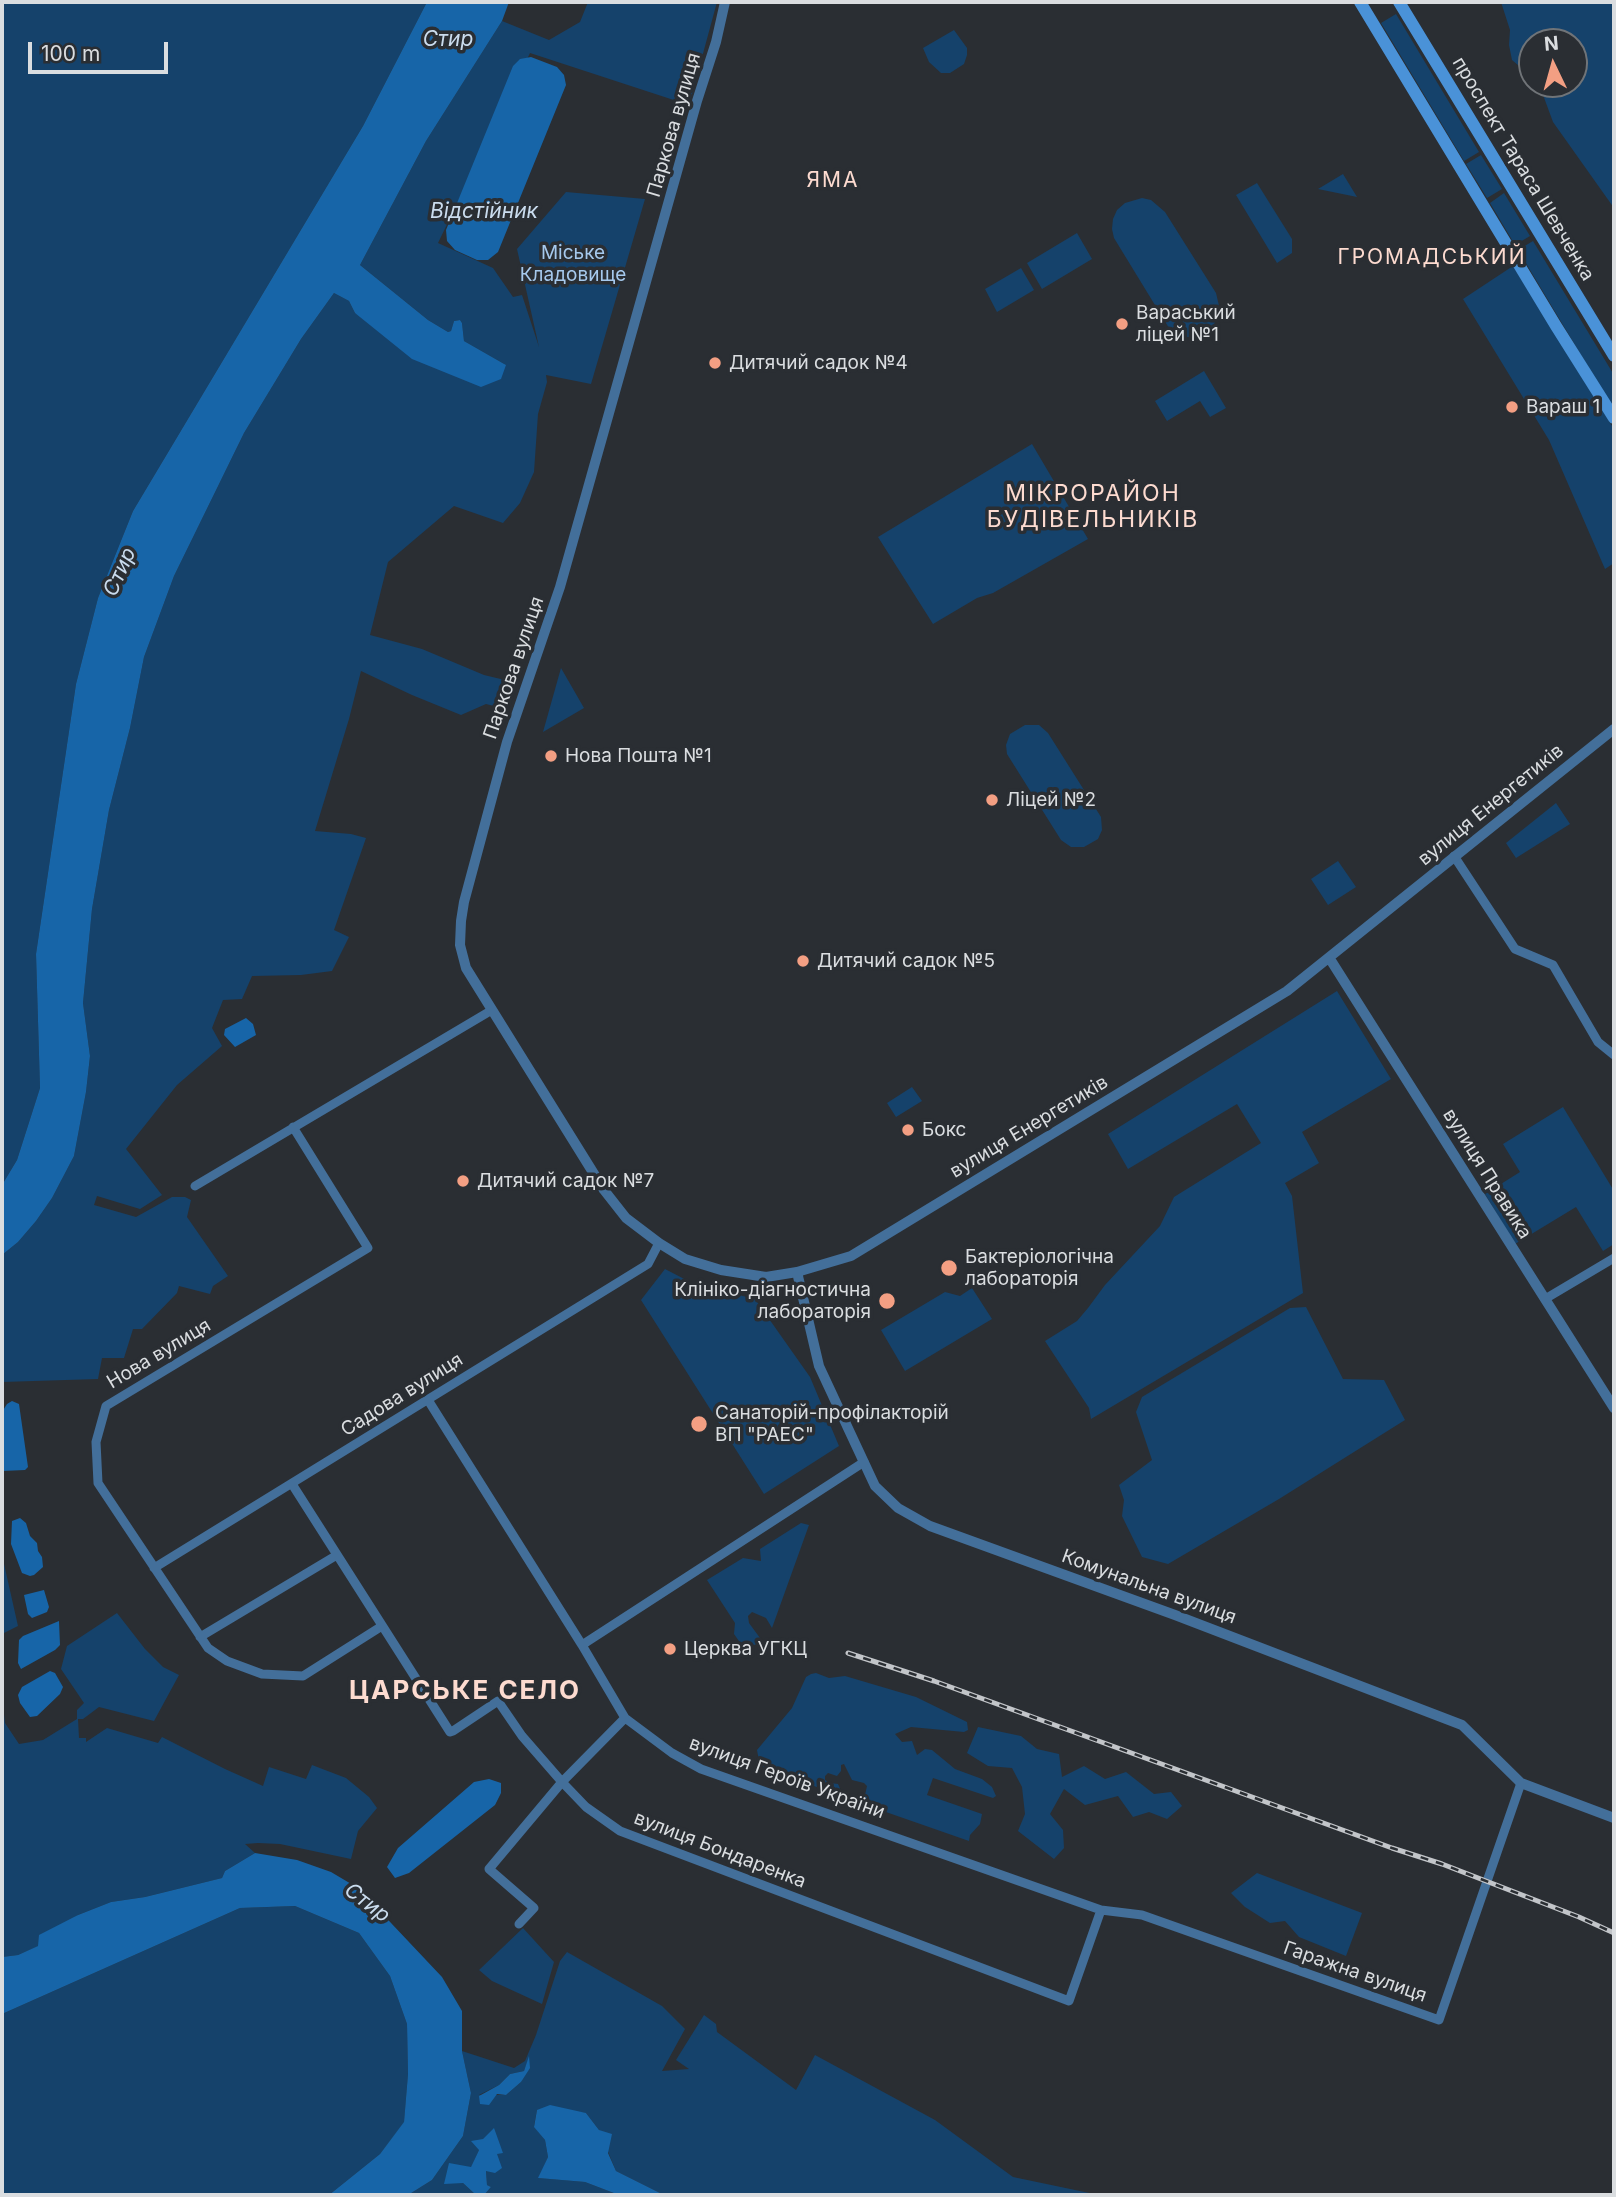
<!DOCTYPE html>
<html>
<head>
<meta charset="utf-8">
<style>
  body { margin:0 }
  #map { position:relative; width:1616px; height:2197px; overflow:hidden; background:#2a2e33; font-family:Inter,sans-serif }
  canvas { display:block }
  .frame { position:absolute; inset:0; border:4px solid #dadde0; pointer-events:none }
  .north { position:absolute; left:1518px; top:28px; width:70px; height:70px; box-sizing:border-box; background:#2a2e33; border:2px solid #707478; border-radius:50%; rotate:355deg; font-size:19px; font-weight:700; line-height:28px; text-align:center; color:#dadde0 }
  .north::after { content:''; display:block; margin:auto; width:24px; height:32px; background:#f39f83; clip-path:polygon(50% 0,100% 100%,50% 72%,0 100%) }
  .scale { position:absolute; left:28px; top:42px; width:140px; height:32px; box-sizing:border-box; border:4px solid #dadde0; border-top:0; padding-left:9px; font-size:21px; line-height:24px; white-space:nowrap; color:#dadde0; -webkit-text-stroke:5px #2a2e33; paint-order:stroke }
</style>
</head>
<body>
<div id="map">
<canvas width="1616" height="2197"></canvas>
<div class="frame"></div>
<div class="north">N</div>
<div class="scale">100 m</div>
</div>
<script>
const ctx = document.querySelector('canvas').getContext('2d');
ctx.lineJoin = 'round';
function fillPath(path, color) { ctx.fillStyle = color; ctx.fill(path, 'evenodd'); }
const toPath = rows => new Path2D(rows.map(r => 'M' + r).join(''));
function stroke(path, color, width, dash) { ctx.strokeStyle = color; ctx.lineWidth = width; ctx.lineCap = dash ? 'butt' : 'round'; ctx.setLineDash(dash || []); ctx.stroke(path); }
function drawText(font, color, halo, rows, align = 'center') {
  ctx.font = font + ' Inter,sans-serif'; ctx.lineWidth = 7; ctx.setLineDash([]); ctx.textBaseline = 'middle'; ctx.strokeStyle = halo; ctx.fillStyle = color; for (const [text, x, y, turn = 0] of rows) {
    ctx.save(); ctx.translate(x, y); ctx.rotate((+turn || 0) * Math.PI / 180); ctx.textAlign = isNaN(turn) ? turn : align; if (halo) ctx.strokeText(text, 0, 0); ctx.fillText(text, 0, 0); ctx.restore();
  }
}
fillPath(toPath([
  [2,2,427,2,363,126,133,511,98,598,76,684,36,954,40,1088,17,1160,2,1185],
  [588,2,717,2,689,105,530,53,438,243,493,268,513,297,522,295,539,347,517,249,566,192,645,199,591,384,546,375,547,382,538,414,534,472,520,503,503,523,454,506,388,562,370,635,422,649,484,675,509,681,502,708,486,704,461,715,412,695,361,671,349,719,315,831,351,834,366,838,334,930,349,937,332,971,301,975,252,976,242,999,223,1000,212,1028,222,1046,177,1085,126,1149,162,1195,140,1209,97,1196,94,1205,136,1217,172,1197,185,1197,191,1200,187,1217,228,1276,213,1286,210,1294,179,1286,177,1293,142,1329,133,1329,124,1358,102,1358,98,1379,2,1382,2,1255,18,1242,36,1221,52,1198,74,1156,86,1092,90,1056,83,1003,92,909,109,810,130,728,144,657,174,576,244,433,301,339,334,293,349,301,355,313,506,365,464,341,462,323,460,320,454,321,451,331,448,332,428,320,360,265,426,141,502,21,549,40,580,22],
  [1501,2,1614,2,1614,208,1553,122,1539,84,1574,84,1574,42,1532,42,1532,77,1512,60,1509,45,1510,30],
  [1396,14,1479,152,1464,161,1381,23],
  [954,30,967,48,967,55,964,64,950,73,941,73,929,62,923,48],
  [1481,155,1502,189,1487,198,1466,164],
  [1343,174,1357,197,1318,189],
  [1257,183,1292,239,1292,253,1277,263,1236,195],
  [1504,193,1530,236,1515,245,1490,203],
  [1142,198,1151,200,1165,212,1216,293,1220,310,1213,327,1206,333,1197,337,1187,337,1177,334,1169,328,1114,238,1112,229,1113,219,1117,210,1125,203],
  [1077,233,1092,259,1042,289,1027,263],
  [1533,241,1614,375,1614,410,1518,250],
  [1513,266,1614,429,1614,563,1605,569,1549,440,1463,299],
  [1021,268,1034,290,997,312,985,289],
  [1204,371,1226,408,1210,417,1200,401,1167,421,1155,401],
  [1032,444,1088,539,993,593,977,598,933,624,878,537],
  [561,668,584,708,543,732],
  [1025,725,1039,725,1048,733,1101,817,1102,830,1098,839,1084,847,1071,847,1061,840,1007,754,1006,745,1010,734],
  [1556,803,1570,824,1516,858,1506,843],
  [1338,861,1356,887,1328,905,1311,879],
  [1337,991,1391,1079,1302,1132,1319,1163,1285,1183,1292,1196,1303,1293,1091,1419,1089,1408,1045,1341,1077,1321,1088,1308,1105,1285,1160,1226,1174,1197,1261,1143,1237,1104,1128,1169,1108,1134],
  [912,1087,922,1101,896,1117,887,1103],
  [1563,1107,1614,1191,1614,1244,1603,1251,1576,1207,1515,1244,1485,1194,1520,1172,1503,1144],
  [665,1269,694,1284,755,1299,810,1377,839,1446,764,1494,641,1300],
  [972,1288,992,1319,905,1371,881,1330,945,1292,960,1296],
  [1306,1307,1343,1379,1384,1380,1405,1420,1279,1499,1168,1564,1142,1557,1122,1516,1124,1500,1119,1485,1152,1460,1136,1412,1142,1397,1290,1308],
  [801,1523,809,1525,772,1628,766,1618,752,1612,748,1616,749,1623,760,1638,758,1644,749,1646,741,1644,734,1634,735,1623,707,1580,743,1558,761,1561,760,1549],
  [2,1555,18,1626,2,1634],
  [117,1613,145,1649,163,1667,179,1675,154,1721,99,1707,83,1719,78,1719,79,1738,86,1738,86,1742,107,1728,158,1743,162,1737,225,1769,263,1786,269,1767,306,1779,312,1765,346,1778,369,1797,377,1808,358,1831,351,1859,280,1844,258,1843,245,1844,255,1853,225,1871,222,1878,145,1897,111,1902,78,1915,39,1946,18,1955,2,1957,2,1698,5,1723,19,1744,43,1740,77,1719,77,1710,84,1703,61,1669,67,1646],
  [816,1673,829,1678,845,1676,916,1697,967,1722,968,1730,964,1732,911,1727,895,1734,902,1742,912,1741,917,1755,925,1749,932,1750,955,1769,982,1779,992,1787,996,1796,993,1798,933,1778,927,1795,982,1814,980,1824,970,1835,969,1841,863,1804,867,1786,864,1783,852,1780,844,1764,841,1765,841,1771,837,1776,828,1773,825,1776,825,1780,830,1783,838,1784,842,1793,841,1796,760,1766,757,1750,792,1708,806,1677,811,1674],
  [978,1727,1021,1736,1037,1749,1059,1754,1062,1777,1084,1766,1105,1779,1126,1772,1154,1794,1171,1792,1182,1806,1167,1819,1149,1812,1133,1817,1118,1796,1085,1805,1064,1789,1050,1814,1063,1830,1064,1848,1054,1859,1018,1831,1025,1814,1022,1787,1012,1768,988,1766,967,1753],
  [1257,1873,1362,1913,1346,1956,1299,1937,1285,1921,1270,1923,1245,1907,1231,1893],
  [295,1906,359,1933,390,1976,407,2024,408,2074,404,2123,380,2154,329,2195,2,2195,2,2014,240,1908],
  [523,1928,554,1962,542,2004,492,1981,479,1970],
  [567,1952,662,2006,685,2029,662,2071,689,2069,676,2060,704,2015,716,2024,717,2032,796,2090,815,2055,935,2120,1013,2177,1099,2195,664,2195,616,2171,599,2130,586,2113,537,2110,534,2126,545,2140,548,2157,539,2178,585,2182,619,2195,484,2195,491,2187,487,2185,486,2170,497,2153,503,2153,479,2150,471,2168,449,2164,463,2183,476,2195,408,2195,432,2180,463,2136,471,2093,462,2051,514,2068,525,2061,536,2035,560,1961],
  [529,2058,521,2082,506,2095,479,2095,499,2085,510,2074,524,2071]
]), '#15426b');
fillPath(toPath([
  [427,2,509,2,502,21,426,141,360,265,428,320,448,332,451,331,454,321,460,320,462,323,464,341,506,365,501,379,481,387,412,359,355,313,349,301,334,293,301,339,244,433,174,576,144,657,130,728,109,810,92,909,83,1003,90,1056,86,1092,74,1156,52,1198,36,1221,18,1242,2,1255,2,1185,17,1160,40,1088,36,954,76,684,98,598,133,511,363,126],
  [531,57,557,67,564,75,566,85,498,252,488,260,477,260,455,250,447,241,446,230,513,66,520,59],
  [246,1018,253,1024,256,1035,235,1047,224,1035,225,1029],
  [12,1401,19,1404,28,1467,25,1470,2,1471,2,1412,7,1404],
  [20,1518,26,1523,30,1536,37,1543,38,1551,42,1557,43,1567,34,1575,30,1576,22,1573,11,1544,12,1521],
  [44,1590,49,1607,47,1612,32,1618,28,1614,24,1595],
  [59,1621,60,1645,55,1650,21,1669,18,1663,19,1640,23,1636],
  [50,1671,55,1673,63,1687,60,1694,37,1716,30,1717,20,1703,18,1695,22,1687],
  [489,1779,501,1783,501,1793,495,1805,409,1873,395,1878,387,1867,398,1848,474,1782],
  [255,1853,297,1860,331,1872,358,1888,442,1977,462,2011,462,2051,471,2093,463,2136,432,2180,408,2195,329,2195,380,2154,404,2122,408,2074,407,2024,390,1976,359,1933,295,1906,240,1908,2,2014,2,1957,18,1955,38,1946,39,1935,78,1915,111,1902,145,1897,222,1878,225,1871],
  [529,2056,530,2068,521,2082,506,2095,497,2094,489,2105,480,2104,479,2096,499,2085,510,2074,524,2071],
  [550,2105,586,2113,599,2130,612,2134,608,2153,616,2171,664,2195,619,2195,585,2182,538,2178,548,2157,545,2140,534,2127,537,2110],
  [494,2128,503,2153,497,2154,502,2168,495,2173,486,2171,487,2185,491,2187,484,2195,476,2195,463,2183,444,2184,449,2163,471,2167,479,2150,471,2141,483,2139]
]), '#1765a8');
stroke(toPath([
  [1454,856,1515,949,1553,965,1598,1042,1614,1055],
  [293,1127,368,1248,106,1406,96,1442,98,1483,208,1648,227,1661,262,1674,303,1676,382,1626],
  [195,1186,492,1010],
  [1545,1299,1614,1258],
  [428,1400,582,1645,625,1718,672,1753,701,1769,1101,1910,1142,1915,1439,2020,1521,1783],
  [292,1484,450,1732,453,1731,498,1701,522,1736,562,1782,586,1807,620,1831,1069,2001,1101,1910],
  [154,1568,648,1264,659,1243],
  [200,1637,337,1555],
  [582,1645,864,1462],
  [519,1924,534,1908,489,1869,562,1782,625,1718]
]), '#436f9a', 9);
stroke(toPath([
  [725,2,716,42,697,101,560,587,507,742,464,902,461,921,460,945,466,968,604,1190,626,1218,659,1243,685,1259,721,1270,766,1277,797,1272,851,1256,1287,991,1614,729],
  [1330,959,1614,1408],
  [797,1272,819,1366,875,1486,898,1508,930,1526,1175,1615,1462,1725,1521,1783,1614,1818]
]), '#436f9a', 10);
stroke(toPath([
  [1360,2,1556,326,1614,418],
  [1399,2,1614,356]
]), '#4a92d8', 12);
const rail = toPath([
  [848,1653,934,1681,1392,1848,1442,1864,1579,1917,1614,1933]
]);
stroke(rail, '#c2c5c9', 5);
stroke(rail, '#2a2e33', 2.5, [8]);
for (const [x, y, r, color] of [
  [1122,324,7,"#f39f83"],
  [715,363,7,"#f39f83"],
  [1512,407,7,"#f39f83"],
  [551,756,7,"#f39f83"],
  [992,800,7,"#f39f83"],
  [803,961,7,"#f39f83"],
  [908,1130,7,"#f39f83"],
  [463,1181,7,"#f39f83"],
  [949,1268,9,"#f39f83"],
  [887,1301,9,"#f39f83"],
  [699,1424,9,"#f39f83"],
  [670,1649,7,"#f39f83"]
]) { const dot = new Path2D(); dot.arc(x, y, r, 0, 2 * Math.PI); ctx.fillStyle = color; ctx.fill(dot); stroke(dot, '#2a2e33', 2.5); }
drawText('19px', '#dadde0', '#2a2e33', [
  ["Паркова вулиця",674,125,-74],
  ["проспект Тараса Шевченка",1523,169,59],
  ["Паркова вулиця",514,668,-71],
  ["вулиця Енергетиків",1491,805,-39],
  ["вулиця Енергетиків",1029,1127,-31],
  ["вулиця Правика",1487,1174,58],
  ["Нова вулиця",159,1354,-31],
  ["Садова вулиця",402,1395,-32],
  ["Комунальна вулиця",1149,1587,20],
  ["вулиця Героїв України",787,1778,20],
  ["вулиця Бондаренка",720,1850,21],
  ["Гаражна вулиця",1355,1972,19]
]);
drawText('19px', '#a6c9ed', '#2a2e33', [
  ["Міське",573,253],
  ["Кладовище",573,275]
]);
drawText('19px', '#dadde0', '#2a2e33', [
  ["Вараський",1136,313],
  ["ліцей №1",1136,335],
  ["Дитячий садок №4",729,363],
  ["Вараш 1",1526,407],
  ["Нова Пошта №1",565,756],
  ["Ліцей №2",1006,800],
  ["Дитячий садок №5",817,961],
  ["Бокс",922,1130],
  ["Дитячий садок №7",477,1181],
  ["Бактеріологічна",965,1257],
  ["лабораторія",965,1279],
  ["Клініко-діагностична",871,1290,"right"],
  ["лабораторія",871,1312,"right"],
  ["Санаторій-профілакторій",715,1413],
  ["ВП \"РАЕС\"",715,1435],
  ["Церква УГКЦ",684,1649]
], 'left');
drawText('italic 21px', '#cadcee', '#2a2e33', [
  ["Стир",448,40],
  ["Відстійник",484,212],
  ["Стир",120,572,-66],
  ["Стир",367,1903,37]
]);
ctx.letterSpacing = '2px';
drawText('21px', '#fddbd0', '#2a2e33', [
  ["ЯМА",833,181],
  ["ГРОМАДСЬКИЙ",1432,258]
]);
ctx.letterSpacing = '0px';
ctx.letterSpacing = '2px';
drawText('23px', '#fddbd0', '#2a2e33', [
  ["МІКРОРАЙОН",1093,494],
  ["БУДІВЕЛЬНИКІВ",1093,520]
]);
ctx.letterSpacing = '0px';
ctx.letterSpacing = '2px';
drawText('bold 26px', '#fddbd0', '#2a2e33', [
  ["ЦАРСЬКЕ СЕЛО",465,1691]
]);
ctx.letterSpacing = '0px';
</script>
</body>
</html>
